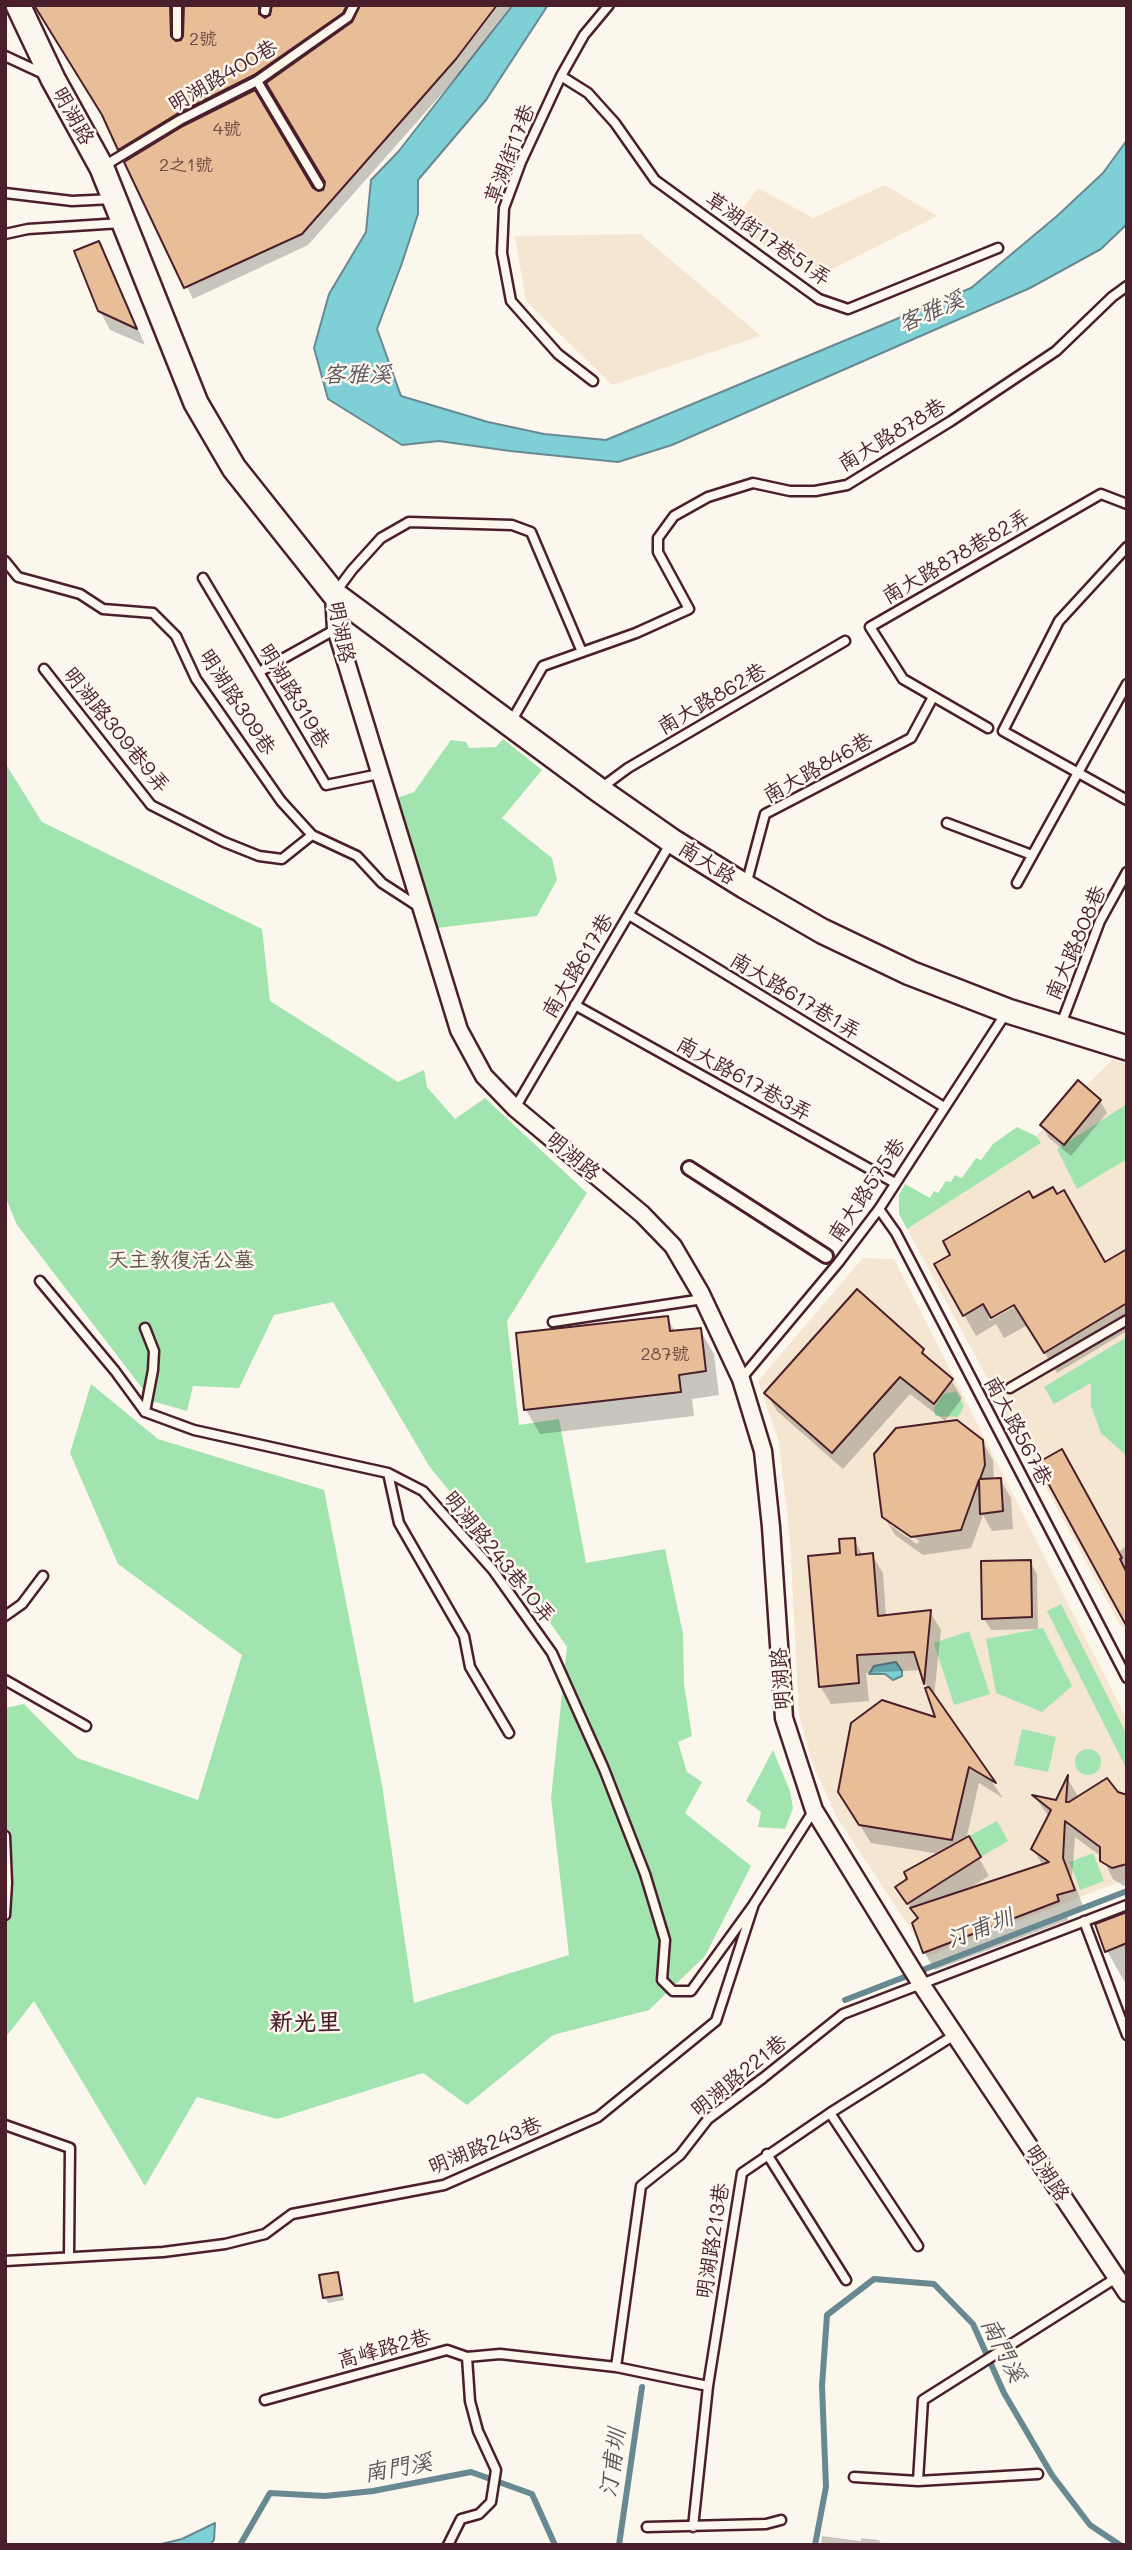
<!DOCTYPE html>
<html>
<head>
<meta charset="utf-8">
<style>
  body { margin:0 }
  #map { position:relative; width:1132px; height:2550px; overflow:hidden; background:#fbf7ec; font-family:Mali,sans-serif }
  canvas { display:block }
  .frame { position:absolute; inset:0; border:7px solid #4a1f2b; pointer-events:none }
</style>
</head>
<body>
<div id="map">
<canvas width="1132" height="2550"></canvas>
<div class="frame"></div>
</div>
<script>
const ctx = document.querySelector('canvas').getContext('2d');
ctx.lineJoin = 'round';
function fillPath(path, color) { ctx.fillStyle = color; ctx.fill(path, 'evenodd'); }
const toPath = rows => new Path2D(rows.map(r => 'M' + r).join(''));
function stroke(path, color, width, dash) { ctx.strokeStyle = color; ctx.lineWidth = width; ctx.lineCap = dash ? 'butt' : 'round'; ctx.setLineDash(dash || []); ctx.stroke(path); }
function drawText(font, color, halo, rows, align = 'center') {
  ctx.font = font + ' Mali,"LXGW WenKai TC",sans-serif'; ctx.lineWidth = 5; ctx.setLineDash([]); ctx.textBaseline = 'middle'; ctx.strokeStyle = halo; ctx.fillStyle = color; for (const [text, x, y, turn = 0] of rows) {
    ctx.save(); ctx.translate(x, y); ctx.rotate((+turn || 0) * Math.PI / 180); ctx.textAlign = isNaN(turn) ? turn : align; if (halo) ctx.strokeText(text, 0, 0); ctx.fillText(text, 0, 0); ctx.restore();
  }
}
fillPath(toPath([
  [885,185,937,216,814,278,731,223,758,188,813,218],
  [640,234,761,336,612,385,526,301,515,236],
  [1113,1059,1127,1064,1127,1629,1121,1627,907,1229,1040,1144,1036,1136],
  [863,1258,894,1259,1127,1720,1127,1879,928,1956,835,1814,811,1759,799,1715,790,1541,779,1442,758,1381]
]), '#f5e6d2');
fillPath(toPath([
  [503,739,542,770,502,818,552,858,557,880,537,916,437,928,397,798,414,792,451,740,466,742,469,748,496,747],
  [5,763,42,822,262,929,270,1001,398,1082,424,1070,427,1087,455,1119,485,1098,587,1193,507,1321,519,1425,559,1419,586,1563,665,1549,683,1634,684,1684,692,1736,678,1742,687,1772,702,1782,685,1813,751,1866,705,1956,649,2010,553,2035,467,2105,423,2073,277,2119,197,2097,145,2186,34,2001,5,2038,5,1708,24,1704,77,1758,198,1800,242,1655,118,1564,70,1453,91,1384,158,1439,324,1490,382,1785,414,2003,569,1955,551,1798,567,1647,511,1567,429,1466,333,1302,274,1315,239,1388,193,1386,187,1411,152,1401,17,1225,5,1196],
  [1127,1104,1127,1159,1077,1189,1057,1149],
  [1017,1127,1036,1136,1041,1143,907,1229,899,1214,899,1195,905,1184,930,1198,934,1191,938,1193,946,1181,951,1182,955,1175,962,1178,976,1158,981,1160,993,1144],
  [1127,1337,1127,1456,1101,1433,1091,1406,1091,1383,1054,1404,1044,1387],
  [956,1391,964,1406,958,1417,935,1416,934,1408,944,1394],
  [1061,1604,1127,1735,1127,1770,1047,1611],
  [1043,1628,1072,1686,1042,1712,996,1693,986,1639],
  [969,1631,990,1694,954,1705,934,1643],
  [1022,1729,1056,1737,1048,1772,1014,1765],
  '1075 1762a13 13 0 1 1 26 0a13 13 0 1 1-26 0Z',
  [773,1750,790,1791,793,1808,785,1829,758,1827,761,1812,746,1801],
  [997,1821,1008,1841,981,1857,969,1836],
  [1093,1853,1104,1881,1080,1890,1070,1862]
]), '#a2e4af');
const water = toPath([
  [513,5,548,5,486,100,418,180,418,214,402,263,377,329,401,396,488,422,544,434,606,440,971,288,1057,216,1103,173,1127,140,1127,224,1101,249,1030,288,672,445,618,462,510,451,439,441,402,445,328,399,314,348,329,294,366,232,371,180,398,152,513,5],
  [896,1662,902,1671,902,1676,893,1680,885,1674,869,1674,874,1666,896,1662],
  [215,2523,214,2540,210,2545,157,2545,182,2539,215,2523]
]);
fillPath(water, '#7ecfd6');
stroke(water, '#698992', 2);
fillPath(toPath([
  [35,5,512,5,462,71,308,245,193,299,105,118],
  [185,8,185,36,182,42,176,43,176,17],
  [275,10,265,21,270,11],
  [267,82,326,182,324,192,318,193,312,190,253,91],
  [98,243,109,262,145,345,110,330,100,311],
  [1100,1101,1107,1113,1071,1156,1049,1138,1042,1126],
  [1033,1201,1104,1264,1127,1251,1127,1331,1057,1373,1028,1325,1004,1338,996,1324,976,1336,936,1265],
  [1021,1299,1023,1302,989,1321,989,1317],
  [667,1318,676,1333,700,1330,714,1354,719,1395,692,1399,694,1416,540,1434,526,1410],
  [923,1351,929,1361,951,1380,962,1398,945,1421,910,1394,843,1469,777,1411,766,1393],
  [982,1441,993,1460,994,1480,1000,1479,1011,1498,1013,1529,992,1531,983,1515,971,1548,923,1555,895,1535,884,1516],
  [890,1520,919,1541,917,1544,890,1525],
  [854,1539,863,1556,872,1555,883,1573,886,1616,930,1612,941,1630,934,1697,1003,1798,979,1783,966,1840,968,1838,989,1876,966,1890,1043,1866,1033,1849,1049,1817,1035,1797,1057,1802,1068,1779,1077,1795,1077,1799,1117,1794,1127,1797,1127,1885,1124,1886,1113,1879,1102,1857,1075,1837,1072,1878,1084,1908,1066,1913,1068,1920,935,1970,924,1952,918,1920,897,1887,940,1854,871,1843,851,1811,937,1720,921,1670,866,1673,869,1701,831,1704,820,1686,841,1555],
  [1127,1545,1127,1623,1118,1553],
  [1030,1562,1037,1574,1038,1629,991,1630,984,1619],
  [1127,1913,1127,1986,1107,1951],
  [337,2274,344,2300,328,2303,325,2297],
  [822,2536,861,2541,861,2538,879,2540,882,2545,821,2545]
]), '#0003');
stroke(toPath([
  [845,2000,1127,1891],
  [240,2545,270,2493,325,2496,373,2491,471,2472,532,2494,555,2545],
  [619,2545,642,2387],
  [815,2545,826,2487,822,2386,827,2315,874,2279,934,2284,973,2324,1004,2393,1052,2475,1090,2525,1120,2545]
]), '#698992', 6);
const building = toPath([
  [34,5,170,5,171,36,176,41,181,40,183,36,184,5,259,5,259,14,265,18,270,15,272,5,347,5,343,13,254,75,177,114,118,150,102,115,34,5],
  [360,5,497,5,456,59,302,234,184,288,124,162,183,126,255,90,313,188,318,191,323,190,325,182,266,83,352,22,360,5],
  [99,241,137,329,98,311,74,251,99,241],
  [1078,1080,1101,1100,1064,1145,1040,1125,1078,1080],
  [1053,1187,1057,1194,1064,1190,1105,1262,1127,1249,1127,1303,1044,1353,1014,1305,991,1318,983,1304,963,1316,934,1264,950,1255,943,1241,1029,1191,1033,1198,1053,1187],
  [857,1289,924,1349,922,1353,953,1379,934,1404,900,1377,832,1453,764,1393,857,1289],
  [668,1316,670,1331,701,1328,706,1371,679,1375,681,1392,524,1410,516,1333,668,1316],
  [957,1420,983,1440,985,1465,980,1479,1001,1478,1003,1511,980,1514,979,1480,961,1530,911,1537,882,1517,874,1454,896,1428,957,1420],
  [1062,1449,1122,1558,1120,1559,1127,1573,1127,1627,1037,1463,1062,1449],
  [855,1538,856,1555,873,1553,878,1616,931,1610,924,1684,914,1652,857,1655,859,1683,819,1687,808,1556,840,1553,839,1539,855,1538],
  [1031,1560,1032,1617,982,1619,981,1561,1031,1560],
  [929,1687,996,1783,969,1767,952,1840,859,1825,838,1792,851,1723,882,1700,935,1717,925,1688,929,1687],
  [1068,1775,1066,1802,1069,1802,1107,1778,1118,1792,1127,1795,1127,1864,1112,1868,1100,1861,1100,1847,1065,1821,1063,1858,1075,1890,1057,1895,1059,1901,923,1953,912,1923,918,1918,910,1908,1049,1862,1031,1849,1051,1810,1032,1795,1056,1800,1068,1775],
  [969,1836,981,1857,907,1904,895,1887,907,1879,904,1872,969,1836],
  [1127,1912,1127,1943,1105,1952,1095,1924,1127,1912],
  [338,2272,342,2295,323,2298,319,2275,338,2272]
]);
fillPath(building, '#e7be97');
stroke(building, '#4a1f2b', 2);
const service = toPath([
  [177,5,177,35],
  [265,11,266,5],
  [5,56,44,74],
  [561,76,588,93,615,123,655,180,819,299,848,309,998,248],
  [257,81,319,185],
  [104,166,180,120,257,81,348,17,354,5],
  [5,193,72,201,113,199],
  [5,234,28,229,121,223],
  [593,381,558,354,511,301,502,253,504,208,521,162,561,76,584,35,609,5],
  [1127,547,1059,621,1003,731,1127,800],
  [5,561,18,577,80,594,103,609,153,613,176,636,196,679,281,801,312,835,357,856,382,883,419,907],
  [203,578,326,785,379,774],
  [335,593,352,570,381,538,409,522,512,525,531,532,582,652],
  [44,669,151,805,224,842,259,856,282,859,312,835],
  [259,672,336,629],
  [511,722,543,666,636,633,689,609,658,552,658,538,674,516,708,497,753,483,790,491,815,491,847,485,951,421,1056,351,1112,297,1127,286],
  [988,728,903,679,870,627,1101,494,1127,504],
  [601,788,628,768,845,641],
  [947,823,1032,855],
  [1017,883,1127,684],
  [746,885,765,814,911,738,933,697],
  [629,915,944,1107],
  [575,1005,895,1183],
  [1060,1027,1100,921,1127,872],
  [515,1108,670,844],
  [879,1209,896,1233,1127,1678],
  [40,1281,115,1371,145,1412,194,1430,388,1473,423,1491,493,1570,552,1653,604,1769,645,1874,665,1940,662,1980,673,1991,691,1991,754,1904],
  [553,1322,703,1299],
  [741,1379,838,1263,879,1209,1006,1013],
  [1010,1388,1127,1320],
  [145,1412,153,1370,154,1351,145,1328],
  [388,1473,399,1523,464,1636,470,1667,509,1733],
  [5,1616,22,1604,43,1576],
  [5,1680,86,1726],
  [5,1836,7,1883,5,1915],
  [1084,1921,1127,2035],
  [830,2113,918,2246],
  [5,2125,70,2148,69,2256],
  [767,2154,846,2280],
  [5,2261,163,2252,225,2244,265,2234,292,2214,444,2185,598,2117,716,2021,754,1904,814,1810],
  [616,2367,641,2186,680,2155,708,2119,763,2078,843,2014,1127,1905],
  [265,2400,447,2350,467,2357,500,2354,616,2367,708,2386],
  [854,2477,918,2481,1038,2474],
  [918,2481,923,2400,1116,2278],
  [647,2527,766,2524,781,2520],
  [693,2527,708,2386,742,2173,830,2113,956,2034],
  [448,2545,461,2519,479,2514,491,2502,496,2470,478,2431,470,2401,467,2357]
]);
const pedestrian = toPath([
  [689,1168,826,1256]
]);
const minor = toPath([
  [334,594,336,629,459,1030,484,1076,515,1108,642,1214,673,1246,700,1292,741,1379,763,1451,771,1527,784,1718,814,1810,921,1984,1127,2293]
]);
const secondary = toPath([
  [18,5,53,79,102,168,196,403,234,468,334,594,599,790,672,841,746,887,822,931,910,973,1008,1011,1127,1048]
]);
stroke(service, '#4a1f2b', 13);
stroke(pedestrian, '#4a1f2b', 18);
stroke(minor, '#4a1f2b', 21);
stroke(secondary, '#4a1f2b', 28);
stroke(service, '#fbf7ec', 8);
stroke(pedestrian, '#fbf7ec', 12);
stroke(minor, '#fbf7ec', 16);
stroke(secondary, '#fbf7ec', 23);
drawText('18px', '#714746', null, [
  ["2號",203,39],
  ["4號",227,129],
  ["2之1號",186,165],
  ["287號",665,1354]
]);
drawText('21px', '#4a1f2b', '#fbf7ec', [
  ["明湖路400巷",223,76,-30],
  ["明湖路",73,116,61],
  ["草湖街17巷",510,154,-69],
  ["草湖街17巷51弄",768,239,35],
  ["南大路878巷",892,435,-31],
  ["南大路878巷82弄",956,557,-30],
  ["明湖路",341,632,79],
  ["明湖路319巷",294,696,59],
  ["南大路862巷",712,699,-30],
  ["明湖路309巷",237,702,57],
  ["明湖路309巷9弄",116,730,51],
  ["南大路846巷",818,768,-29],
  ["南大路",707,863,32],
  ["南大路808巷",1076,943,-67],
  ["南大路617巷",578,966,-59],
  ["南大路617巷1弄",795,996,31],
  ["南大路617巷3弄",744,1079,29],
  ["明湖路",573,1156,40],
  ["南大路575巷",867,1190,-56],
  ["南大路567巷",1018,1431,62],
  ["明湖路243巷10弄",499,1557,51],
  ["明湖路",781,1679,-94],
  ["明湖路221巷",739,2076,-39],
  ["明湖路243巷",485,2146,-22],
  ["明湖路",1047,2173,57],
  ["明湖路213巷",713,2241,-81],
  ["高峰路2巷",384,2349,-15]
]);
drawText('21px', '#60504c', '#fbf7ec', [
  ["天主教復活公墓",181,1261]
]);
drawText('italic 23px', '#5a545e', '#fbf7ec', [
  ["客雅溪",931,312,-23],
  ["客雅溪",357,375],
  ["汀甫圳",980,1929,-21],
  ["南門溪",1003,2350,63],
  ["汀甫圳",613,2463,-82],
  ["南門溪",398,2468,-10]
]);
drawText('bold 24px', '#4a1f2b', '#fbf7ec', [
  ["新光里",305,2023]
]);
</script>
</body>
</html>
